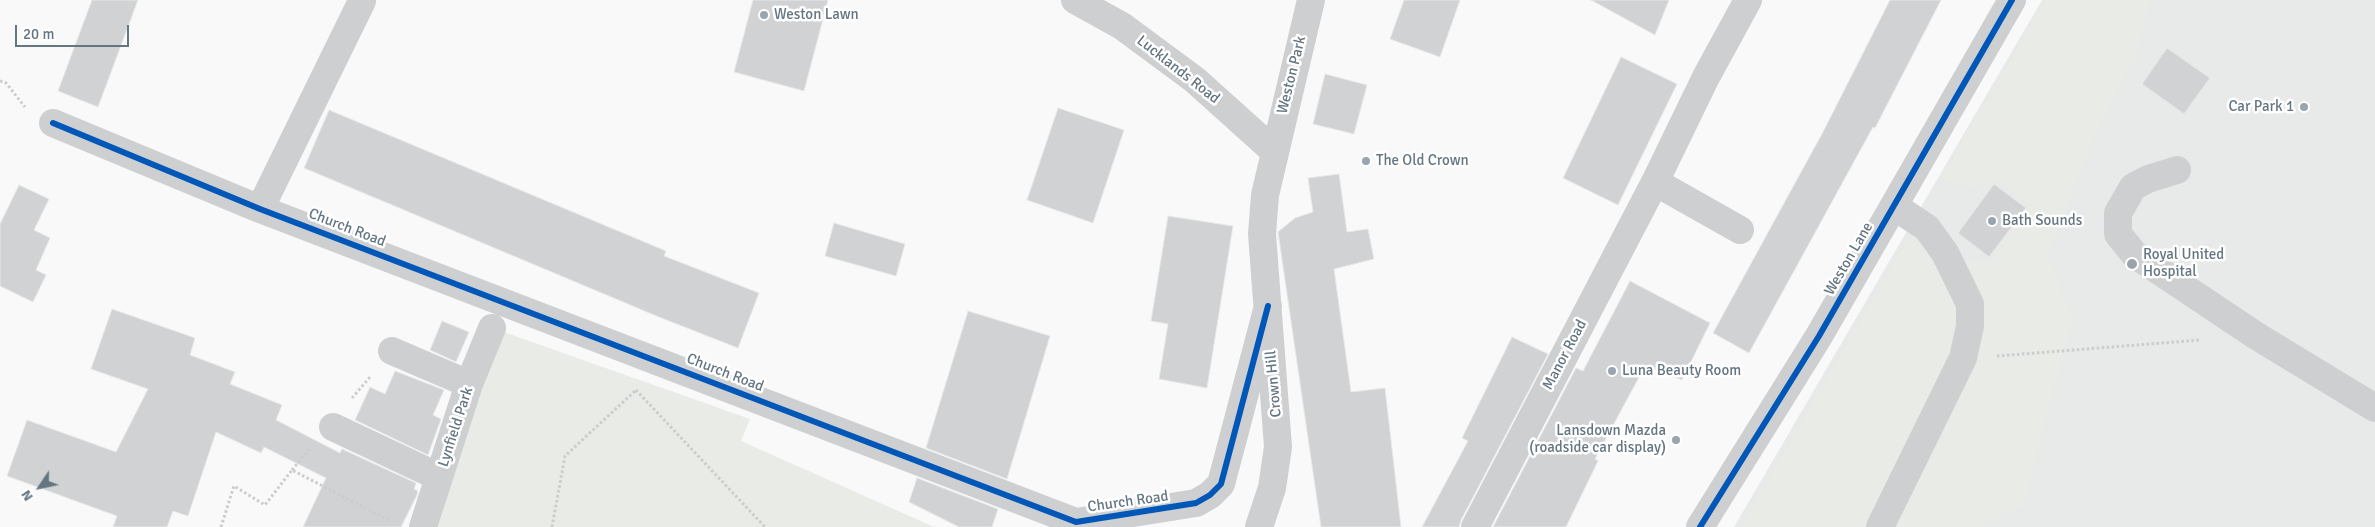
<!DOCTYPE html>
<html>
<head>
<meta charset="utf-8">
<style>
  body { margin:0 }
  #map { position:relative; width:2375px; height:527px; overflow:hidden; background:#f9f9f9; font-family:Signika,sans-serif }
  canvas { display:block }
  .north { position:absolute; left:15px; top:462px; width:50px; height:50px; -webkit-text-stroke:4px #fff; paint-order:stroke; rotate:236deg; font-size:14px; font-weight:700; line-height:20px; text-align:center; color:#657683 }
  .north::after { content:''; display:block; margin:auto; width:18px; height:22px; background:#657683; clip-path:polygon(50% 0,100% 100%,50% 72%,0 100%) }
  .scale { position:absolute; left:15px; top:25px; width:114px; height:22px; box-sizing:border-box; border:2px solid #657683; border-top:0; padding-left:6px; font-size:15px; line-height:18px; white-space:nowrap; color:#657683; -webkit-text-stroke:4px #fff; paint-order:stroke }
</style>
</head>
<body>
<div id="map">
<canvas width="2375" height="527"></canvas>
<div class="north">N</div>
<div class="scale">20 m</div>
</div>
<script>
const ctx = document.querySelector('canvas').getContext('2d');
ctx.lineJoin = 'round';
function fillPath(path, color) { ctx.fillStyle = color; ctx.fill(path, 'evenodd'); }
const toPath = rows => new Path2D(rows.map(r => 'M' + r).join(''));
function stroke(path, color, width, dash) { ctx.strokeStyle = color; ctx.lineWidth = width; ctx.lineCap = dash ? 'butt' : 'round'; ctx.setLineDash(dash || []); ctx.stroke(path); }
function drawText(font, color, halo, rows, align = 'center') {
  ctx.font = font + ' Signika,sans-serif'; ctx.lineWidth = 5; ctx.setLineDash([]); ctx.textBaseline = 'middle'; ctx.strokeStyle = halo; ctx.fillStyle = color; for (const [text, x, y, turn = 0] of rows) {
    ctx.save(); ctx.translate(x, y); ctx.rotate((+turn || 0) * Math.PI / 180); ctx.textAlign = isNaN(turn) ? turn : align; if (halo) ctx.strokeText(text, 0, 0); ctx.fillText(text, 0, 0); ctx.restore();
  }
}
fillPath(toPath([
  [2042,0,2375,0,2375,527,1734,527]
]), '#e8e9e9');
fillPath(toPath([
  [2046,0,2150,0,2136,57,2100,124,2048,253,2072,318,2025,505,1978,527,1741,527,1908,238,1956,262,1991,260,2030,206,1999,181,1968,188,1941,178],
  [498,330,750,419,741,441,934,527,438,527]
]), '#e8ebe6');
const building = toPath([
  [92,0,138,0,98,107,58,91,92,0],
  [753,0,828,0,804,91,734,72,753,0],
  [1404,0,1460,0,1440,57,1390,39,1404,0],
  [1591,0,1669,0,1655,35,1591,0],
  [1890,0,1941,0,1875,128,1873,127,1749,353,1713,333,1823,132,1890,0],
  [2167,48,2210,78,2184,114,2142,84,2167,48],
  [1621,57,1677,84,1618,205,1563,178,1621,57],
  [1325,74,1367,85,1354,134,1313,124,1325,74],
  [1058,108,1124,130,1093,223,1027,200,1058,108],
  [329,110,666,251,664,256,759,293,738,348,659,317,304,168,329,110],
  [1339,174,1347,232,1368,229,1374,259,1334,269,1351,392,1385,388,1401,527,1321,527,1278,232,1295,218,1313,212,1308,178,1339,174],
  [1994,184,2026,208,1989,257,1958,233,1994,184],
  [19,185,49,199,34,230,50,238,36,270,46,275,33,302,0,286,0,224,19,185],
  [1168,216,1233,226,1207,388,1159,379,1168,324,1151,321,1168,216],
  [834,223,905,244,896,276,825,256,834,223],
  [1630,281,1710,323,1682,380,1645,366,1595,459,1598,461,1566,527,1493,527,1576,368,1583,371,1630,281],
  [112,309,195,338,190,355,235,372,230,384,282,405,276,420,340,453,342,449,416,483,414,489,418,491,417,495,401,527,303,527,326,478,264,447,261,453,216,432,188,516,173,511,167,527,113,527,117,516,7,476,27,420,116,452,148,389,91,369,112,309],
  [968,311,1050,336,1007,479,926,448,968,311],
  [442,321,469,332,456,362,430,350,442,321],
  [1512,337,1548,354,1461,520,1459,527,1422,527,1468,441,1462,438,1512,337],
  [395,371,444,390,433,415,441,419,428,455,355,420,370,387,385,394,395,371],
  [917,478,998,509,992,527,959,527,909,502,917,478]
]);
fillPath(building, '#d0d2d3');
stroke(building, '#e8e8e8', 1);
stroke(toPath([
  [0,81,6,83,25,107],
  [1997,356,2200,340],
  [636,390,765,527],
  [352,398,370,377],
  [292,470,309,449],
  [221,527,234,486,265,505,292,470,390,521],
  [552,527,565,456,635,391]
]), '#cbcccd', 3, [2.5, 2.5]);
stroke(toPath([
  [1075,0,1122,26,1195,80,1274,151],
  [53,123,260,209,1076,522,1196,503,1210,495,1221,484,1268,306],
  [2177,170,2148,179,2133,187,2118,213,2118,234,2134,254,2255,335,2375,408],
  [1655,182,1740,230],
  [260,209,362,1],
  [392,351,469,384],
  [333,427,439,477],
  [423,527,469,384,492,328],
  [1259,527,1272,488,1278,447,1262,234,1265,195,1311,0],
  [1475,527,1655,182,1706,77,1748,0],
  [1700,527,1819,336,2012,0],
  [1880,527,1963,358,1970,326,1970,304,1945,253,1927,228,1894,206]
]), '#cecfd0', 28);
stroke(toPath([
  [53,123,260,209,1076,522,1196,503,1210,495,1221,484,1268,306],
  [1700,527,1819,336,2012,0]
]), '#0057b8', 6);
for (const [x, y, r, color] of [
  [764,15,5,"#99a4ac"],
  [2304,107,5,"#99a4ac"],
  [1366,161,5,"#99a4ac"],
  [1992,221,5,"#99a4ac"],
  [2132,264,6,"#99a4ac"],
  [1612,371,5,"#99a4ac"],
  [1676,440,5,"#99a4ac"]
]) { const dot = new Path2D(); dot.arc(x, y, r, 0, 2 * Math.PI); ctx.fillStyle = color; ctx.fill(dot); stroke(dot, '#fff', 2); }
drawText('15px', '#657683', '#fff', [
  ["Weston Lawn",774,15],
  ["Car Park 1",2294,107,"right"],
  ["The Old Crown",1376,161],
  ["Bath Sounds",2002,221],
  ["Royal United",2143,255],
  ["Hospital",2143,272],
  ["Luna Beauty Room",1622,371],
  ["Lansdown Mazda",1666,431,"right"],
  ["(roadside car display)",1666,448,"right"]
], 'left');
drawText('15px', '#657683', '#fff', [
  ["Lucklands Road",1178,70,38],
  ["Weston Park",1292,75,-76],
  ["Church Road",347,228,21],
  ["Weston Lane",1849,259,-60],
  ["Manor Road",1565,355,-62],
  ["Church Road",725,373,21],
  ["Crown Hill",1274,384,-95],
  ["Lynfield Park",456,427,-72],
  ["Church Road",1128,502,-8]
]);
</script>
</body>
</html>
